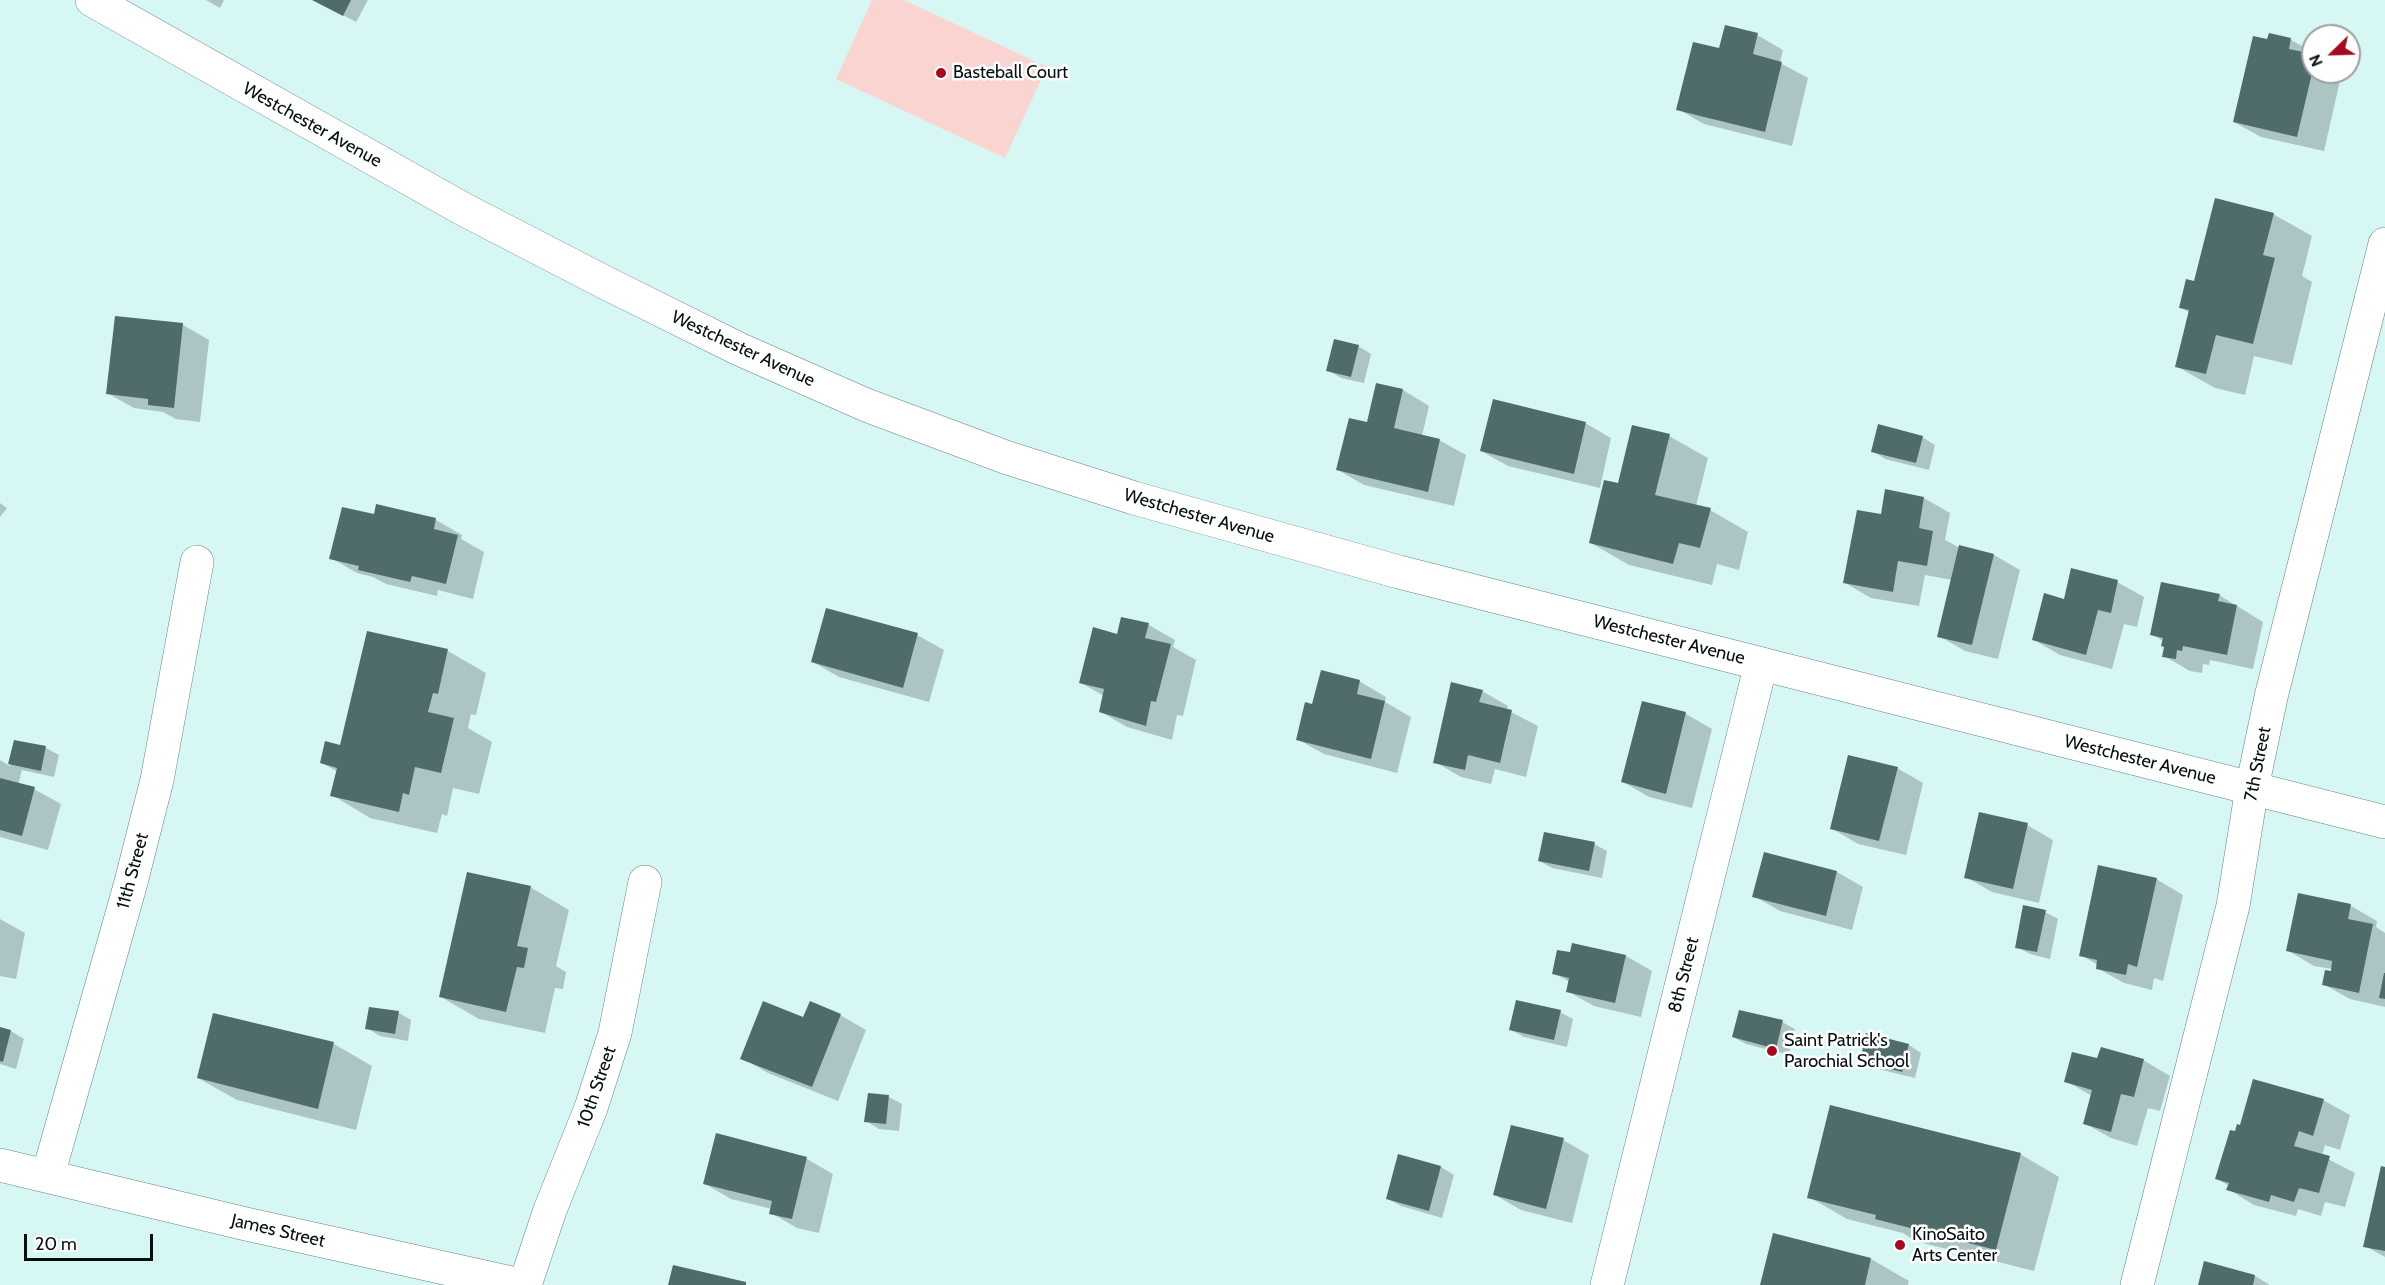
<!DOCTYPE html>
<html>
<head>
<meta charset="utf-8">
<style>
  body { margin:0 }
  #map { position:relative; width:2385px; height:1285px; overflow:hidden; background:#d7f7f5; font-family:Cabin,sans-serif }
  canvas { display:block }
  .north { position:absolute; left:2301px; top:24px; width:60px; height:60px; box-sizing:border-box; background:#fff; border:2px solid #9b9f9f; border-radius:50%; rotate:247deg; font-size:16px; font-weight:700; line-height:24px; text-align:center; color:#050f0e }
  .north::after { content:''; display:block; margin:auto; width:21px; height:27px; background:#a40a1f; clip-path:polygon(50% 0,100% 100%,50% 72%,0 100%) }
  .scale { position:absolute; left:24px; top:1234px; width:129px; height:27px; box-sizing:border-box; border:3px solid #050f0e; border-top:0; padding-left:8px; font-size:18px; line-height:21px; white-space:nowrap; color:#050f0e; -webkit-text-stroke:4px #fff; paint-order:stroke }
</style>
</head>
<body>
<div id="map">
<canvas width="2385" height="1285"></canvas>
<div class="north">N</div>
<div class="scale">20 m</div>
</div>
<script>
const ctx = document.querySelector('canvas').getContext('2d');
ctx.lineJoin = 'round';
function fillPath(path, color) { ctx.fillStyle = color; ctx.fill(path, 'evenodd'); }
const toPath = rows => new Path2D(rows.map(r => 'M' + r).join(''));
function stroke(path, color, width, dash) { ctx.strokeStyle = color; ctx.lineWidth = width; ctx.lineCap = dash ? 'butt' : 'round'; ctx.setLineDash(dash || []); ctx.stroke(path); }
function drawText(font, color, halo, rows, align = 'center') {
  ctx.font = font + ' Cabin,sans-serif'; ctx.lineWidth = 5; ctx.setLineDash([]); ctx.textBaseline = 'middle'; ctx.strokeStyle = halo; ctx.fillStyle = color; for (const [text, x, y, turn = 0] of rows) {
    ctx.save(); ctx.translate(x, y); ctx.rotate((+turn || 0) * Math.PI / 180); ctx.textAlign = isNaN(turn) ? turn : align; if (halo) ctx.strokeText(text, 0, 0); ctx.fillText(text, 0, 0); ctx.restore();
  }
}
fillPath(toPath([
  [872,0,904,0,1047,67,1005,158,836,79]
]), '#fad4d1');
fillPath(toPath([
  [206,0,224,0,220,8],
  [314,0,368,0,356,22],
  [1757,35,1783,50,1780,63,1808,78,1792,146,1704,124,1678,109,1720,50],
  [2291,40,2313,52,2313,72,2342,72,2324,151,2261,137,2234,122,2269,41],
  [2273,214,2312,236,2302,276,2312,282,2292,365,2254,356,2245,395,2215,388,2176,366,2190,313,2180,307,2195,283],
  [116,317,183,325,209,340,200,422,176,419,163,412,134,408,107,393],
  [1358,346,1371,354,1364,383,1341,378,1328,370],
  [1377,384,1403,390,1429,406,1422,436,1439,440,1466,455,1454,506,1364,485,1338,470,1368,424],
  [1585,423,1611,438,1600,488,1508,466,1481,451],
  [1669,436,1708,458,1696,506,1710,510,1748,532,1739,570,1717,564,1712,585,1629,565,1591,543,1619,485],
  [1922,437,1935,445,1929,470,1885,459,1873,451],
  [1924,498,1950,513,1945,540,1960,548,1994,555,2020,570,1998,659,1965,651,1939,636,1952,580,1925,575,1919,606,1871,598,1845,583,1882,515],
  [0,503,7,508,0,517],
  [375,516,436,520,462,535,461,539,484,552,473,599,438,590,437,596,386,584,373,577,357,573,331,558],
  [2117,582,2144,597,2137,627,2124,624,2112,669,2060,655,2034,640,2065,601],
  [2219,595,2263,622,2253,669,2210,660,2209,665,2203,664,2202,673,2190,671,2164,656,2166,647,2163,641,2151,634],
  [1122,618,1149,625,1175,640,1173,647,1196,660,1183,716,1177,715,1172,740,1127,727,1101,712,1104,696,1081,683,1118,635],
  [917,635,944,650,929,702,839,677,813,662],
  [448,651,486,673,476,715,471,714,468,728,492,742,479,794,453,788,447,816,442,814,437,833,370,818,332,795,338,772,322,763],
  [1359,681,1386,697,1385,702,1411,717,1397,773,1324,754,1297,739,1314,706],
  [1482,691,1508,706,1507,710,1538,726,1526,777,1495,769,1491,784,1461,777,1435,762],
  [1643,703,1686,714,1712,729,1692,808,1649,797,1623,782],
  [15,742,46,748,59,755,54,777,22,770,18,785,34,789,61,804,48,850,0,837,0,760,10,766],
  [1897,768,1923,783,1906,855,1858,844,1831,828],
  [2027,825,2053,840,2039,903,1992,892,1966,877],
  [1594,844,1607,851,1602,878,1552,868,1539,861],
  [1837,872,1863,887,1852,930,1780,911,1754,896],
  [2156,879,2183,895,2163,981,2154,978,2152,990,2124,983,2097,968,2098,965,2081,955],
  [530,887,569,910,556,966,566,972,563,989,555,988,545,1033,479,1019,441,997],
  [2299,895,2351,906,2377,921,2376,927,2385,933,2385,1007,2350,999,2323,984,2332,969,2314,966,2287,950],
  [2045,912,2058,919,2050,959,2030,954,2017,947],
  [0,919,25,933,16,979,0,976],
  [1573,944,1626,956,1652,971,1641,1017,1594,1006,1567,991,1570,982,1553,973,1571,954],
  [1560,1012,1573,1019,1567,1047,1524,1037,1511,1030],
  [399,1013,411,1020,408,1041,380,1036,367,1028],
  [214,1014,334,1044,372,1066,356,1130,237,1100,198,1078],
  [840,1015,866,1030,838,1101,768,1073,742,1058],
  [1782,1022,1795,1029,1789,1055,1746,1044,1733,1037],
  [0,1029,11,1031,24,1039,16,1069,0,1064],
  [1909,1045,1921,1053,1915,1078,1874,1068,1861,1061],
  [2098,1060,2143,1060,2170,1076,2160,1111,2148,1108,2137,1146,2111,1138,2084,1123,2092,1096,2066,1081],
  [869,1094,889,1097,902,1104,899,1131,879,1129,866,1121],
  [2323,1100,2350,1115,2340,1150,2325,1145,2322,1156,2355,1173,2345,1207,2325,1202,2321,1216,2298,1209,2296,1216,2254,1205,2228,1189,2229,1186,2217,1179,2236,1133],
  [717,1135,807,1159,833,1174,819,1233,797,1228,771,1213,772,1209,731,1199,705,1184],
  [1563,1140,1589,1155,1572,1223,1521,1210,1495,1195],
  [2020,1154,2059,1177,2034,1271,1915,1241,1903,1233,1847,1219,1809,1197],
  [1399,1156,1441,1167,1454,1175,1442,1218,1401,1206,1388,1199],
  [2385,1169,2385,1257,2365,1246],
  [1871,1259,1909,1281,1908,1285,1762,1285],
  [2255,1276,2270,1285,2199,1285]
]), '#0003');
fillPath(toPath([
  [312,0,351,0,343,16],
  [1725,25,1758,33,1753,54,1782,62,1765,132,1676,110,1693,42,1719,48],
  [2269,33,2291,38,2289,49,2313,54,2313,69,2297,137,2233,122,2253,36,2267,39],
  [2215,198,2274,213,2263,255,2275,258,2253,344,2216,335,2206,374,2175,367,2189,310,2179,308,2186,279,2194,281],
  [115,316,183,323,174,408,148,405,148,399,106,394],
  [1334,339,1359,345,1351,377,1326,371],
  [1376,383,1403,389,1394,428,1440,439,1428,492,1336,470,1349,418,1367,422],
  [1493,399,1586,422,1574,474,1480,451],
  [1878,424,1923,436,1916,463,1871,452],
  [1632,425,1670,434,1655,495,1711,508,1700,548,1679,543,1673,564,1589,543,1604,480,1618,483],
  [1885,489,1924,497,1919,528,1933,531,1927,566,1898,561,1893,592,1843,583,1857,510,1881,514],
  [376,504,436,518,434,529,458,535,446,584,412,576,410,582,358,570,359,566,329,559,342,507,374,514],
  [1959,545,1994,554,1972,645,1937,637],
  [2071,568,2118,580,2111,613,2098,610,2086,655,2032,640,2044,593,2064,599],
  [2161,582,2220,594,2218,601,2237,605,2227,655,2183,646,2182,651,2177,650,2176,659,2162,657,2164,647,2161,646,2163,638,2150,635],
  [826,608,918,633,903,688,811,662],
  [1121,617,1149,623,1145,638,1171,644,1156,702,1151,701,1146,726,1099,712,1104,689,1079,683,1093,627,1117,634],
  [367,631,448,649,438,694,433,693,428,712,454,718,441,773,415,767,409,795,403,793,399,812,330,796,337,768,320,763,325,741,340,745],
  [1321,670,1360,680,1357,694,1385,701,1371,759,1296,740,1305,702,1312,704],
  [1451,682,1483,690,1479,702,1512,710,1500,763,1468,755,1465,770,1433,763],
  [1642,701,1686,712,1666,794,1621,782],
  [14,740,46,746,41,771,8,764],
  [1848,755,1898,767,1879,841,1830,829],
  [0,778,35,787,22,836,0,830],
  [1979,812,2028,823,2013,889,1964,878],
  [1544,832,1595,842,1589,871,1538,861],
  [1764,852,1837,871,1826,916,1752,897],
  [2098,865,2157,878,2137,967,2128,964,2126,975,2096,969,2097,960,2079,956],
  [467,872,531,886,517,946,528,948,524,968,517,967,506,1012,439,997],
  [2298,893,2351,904,2348,919,2373,924,2359,993,2322,985,2325,970,2331,971,2332,961,2286,951],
  [2023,905,2046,910,2037,952,2015,948],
  [1572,943,1626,955,1615,1003,1566,992,1569,978,1552,974,1557,950,1570,952],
  [2384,973,2385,973,2385,999,2379,998],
  [1516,1000,1561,1010,1554,1040,1509,1030],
  [763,1001,803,1017,810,1001,841,1014,812,1087,740,1059],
  [369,1007,399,1011,395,1034,365,1029],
  [1739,1010,1783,1020,1776,1049,1732,1037],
  [213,1013,334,1042,318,1109,197,1078],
  [0,1027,11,1030,3,1062,0,1061],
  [1866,1033,1909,1044,1902,1072,1860,1061],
  [2101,1047,2144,1059,2134,1097,2121,1094,2111,1132,2083,1124,2092,1090,2064,1082,2072,1052,2097,1058],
  [2253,1079,2324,1099,2313,1136,2299,1131,2294,1146,2330,1156,2319,1193,2299,1188,2294,1202,2271,1195,2269,1202,2226,1190,2229,1183,2215,1179,2230,1130,2235,1131,2237,1124,2240,1125],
  [868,1093,889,1095,886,1124,864,1122],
  [1830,1105,2021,1153,1996,1250,1875,1219,1876,1215,1807,1198],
  [1511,1125,1564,1138,1546,1209,1493,1195],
  [716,1133,807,1157,792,1219,769,1214,772,1201,703,1184],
  [1398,1154,1441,1166,1429,1211,1386,1199],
  [2381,1166,2385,1167,2385,1251,2363,1247],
  [1773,1233,1871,1258,1865,1285,1760,1285],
  [2204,1261,2255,1275,2253,1285,2198,1285],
  [673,1265,746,1282,746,1285,668,1285]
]), '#4f6c6b');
const minor = toPath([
  [0,1165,246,1224,521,1285],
  [48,1175,130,886,157,780,197,562],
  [525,1285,550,1210,591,1108,615,1033,645,882],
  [1607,1285,1761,664],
  [2137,1285,2233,906,2252,788,2271,697,2385,244]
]);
const tertiary = toPath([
  [92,0,463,209,606,283,739,349,866,405,1005,457,1134,498,1399,572,2385,822]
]);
stroke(minor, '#678483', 34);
stroke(tertiary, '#678483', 34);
stroke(minor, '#fff', 33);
stroke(tertiary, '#fff', 33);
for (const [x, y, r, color] of [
  [941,73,6,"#a40a1f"],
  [1772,1051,6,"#a40a1f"],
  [1900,1245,6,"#a40a1f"]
]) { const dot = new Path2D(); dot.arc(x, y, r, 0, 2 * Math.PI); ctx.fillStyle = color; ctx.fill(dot); stroke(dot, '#fff', 2); }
drawText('18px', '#050f0e', '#fff', [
  ["Basteball Court",953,73],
  ["Saint Patrick's",1784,1041],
  ["Parochial School",1784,1062],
  ["KinoSaito",1912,1235],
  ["Arts Center",1912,1256]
], 'left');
drawText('18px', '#050f0e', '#fff', [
  ["Westchester Avenue",312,125,29],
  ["Westchester Avenue",743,349,25],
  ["Westchester Avenue",1199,516,16],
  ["Westchester Avenue",1669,640,14],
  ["Westchester Avenue",2140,760,14],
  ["7th Street",2258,764,-79],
  ["11th Street",133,871,-75],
  ["8th Street",1684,975,-76],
  ["10th Street",597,1087,-71],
  ["James Street",278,1231,13]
]);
</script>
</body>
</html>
